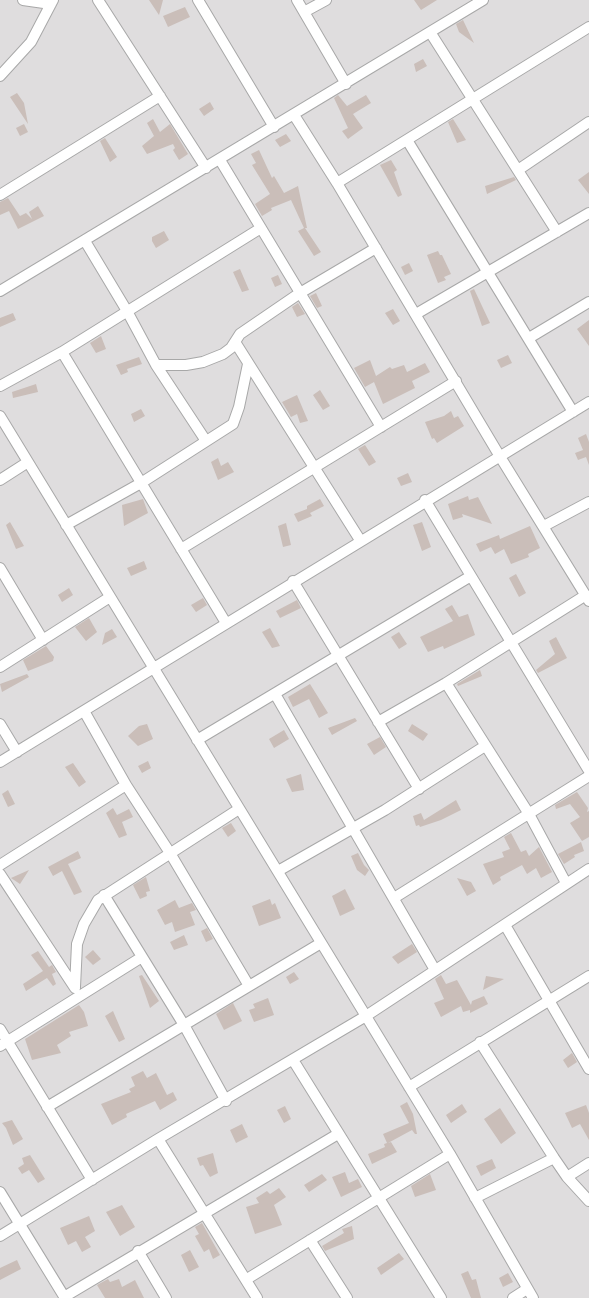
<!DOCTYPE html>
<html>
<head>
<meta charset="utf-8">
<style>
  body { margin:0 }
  canvas { display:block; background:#f2ede6 }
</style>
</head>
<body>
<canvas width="589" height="1298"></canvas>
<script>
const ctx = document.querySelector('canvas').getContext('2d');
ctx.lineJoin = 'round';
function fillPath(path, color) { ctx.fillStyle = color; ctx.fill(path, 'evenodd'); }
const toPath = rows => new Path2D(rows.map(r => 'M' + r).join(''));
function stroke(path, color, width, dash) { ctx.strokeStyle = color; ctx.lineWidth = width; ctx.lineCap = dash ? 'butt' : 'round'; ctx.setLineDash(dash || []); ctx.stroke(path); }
fillPath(toPath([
  [0,0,589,0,589,1298,0,1298]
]), '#dfddde');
fillPath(toPath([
  [149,0,163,0,159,15],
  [414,0,437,0,421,10],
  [185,7,190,17,168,27,163,16],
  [463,20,474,43,459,32,456,24],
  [423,59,427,66,416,72,414,64],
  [17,93,24,103,28,124,10,97],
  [338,95,347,106,366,95,371,103,353,114,363,128,348,139,342,131,348,128,334,98],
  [210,102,214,109,204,116,199,109],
  [153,119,160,132,170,124,188,154,179,160,173,150,175,148,173,144,147,154,142,146,154,136,147,123],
  [453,119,466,140,457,143,448,122],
  [24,124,28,132,20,136,16,128],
  [286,134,291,141,280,147,275,140],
  [105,138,117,157,110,162,100,141],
  [259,150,272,178,274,176,284,193,298,186,307,228,305,228,321,252,314,256,298,231,304,228,291,200,271,208,272,210,262,216,255,204,270,194,252,165,256,163,251,154],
  [391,160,397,170,394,172,402,195,398,197,380,165],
  [589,172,589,194,578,180],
  [514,177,516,180,487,194,485,186],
  [8,198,20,216,26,213,32,219,29,212,38,206,44,216,18,229,9,211,0,215,0,202],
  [164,231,169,240,156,248,152,241,152,237],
  [438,251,440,255,442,255,451,274,444,277,446,280,438,283,427,255],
  [409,263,413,271,405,275,401,267],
  [240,269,249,290,242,292,233,272],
  [278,275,282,284,275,287,271,278],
  [474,289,490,323,482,326,470,291],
  [316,293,322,306,317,308,310,296],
  [298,303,305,314,297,317,292,307],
  [393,309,400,321,393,325,385,313],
  [13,313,16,320,0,327,0,318],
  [589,320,589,346,577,329],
  [101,336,106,349,96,353,90,343],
  [508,355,512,363,501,368,497,360],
  [139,357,142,364,127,369,128,372,121,375,116,365],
  [370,360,376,376,390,367,392,369,404,365,407,372,425,363,430,372,412,381,415,388,383,404,374,382,365,387,354,368],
  [36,384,38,392,13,398,12,392],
  [320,390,330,406,323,410,313,395],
  [297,395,308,421,300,423,297,414,291,417,282,402],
  [141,409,145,416,134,422,131,414],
  [451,411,454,418,458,416,464,426,437,443,434,438,432,439,425,422,444,416],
  [586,434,589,442,589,465,586,457,578,460,575,453,583,450,578,438],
  [365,445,376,462,369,466,358,449],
  [218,458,221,466,228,462,234,472,218,480,211,462],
  [408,473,412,482,401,486,397,478],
  [468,496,469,500,478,497,492,524,462,514,463,517,453,520,448,504],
  [143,499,148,513,124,526,122,505],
  [320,499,324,506,310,513,312,516,298,522,294,514,307,509,307,506],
  [10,522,24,546,16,549,6,525],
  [422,522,431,547,422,551,413,525],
  [286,523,291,545,283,547,278,526],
  [530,526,540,548,528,554,529,557,511,564,504,549,495,554,491,547,480,552,476,544,499,535,500,539],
  [144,561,147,569,131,576,127,568],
  [516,574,526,593,519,597,509,578],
  [69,588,73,595,62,602,58,595],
  [203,598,207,605,196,612,191,605],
  [297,600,301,608,280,618,276,611],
  [452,605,459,617,468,614,475,635,444,649,443,646,428,652,420,637,453,621,445,609],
  [89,618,97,632,86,641,75,627],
  [270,628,280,646,272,648,262,632],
  [112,629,117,637,102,645,105,633],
  [399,632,407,644,399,649,391,637],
  [556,637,567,658,538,673,536,670,555,654,549,641],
  [46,646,54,657,53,661,28,671,23,660],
  [480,670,482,676,458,686,457,684],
  [27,674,29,677,2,692,0,684],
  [310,684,328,713,319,718,309,699,293,707,288,697],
  [355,718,357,721,332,735,328,728],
  [147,724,153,739,138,746,128,736,139,726],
  [412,724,428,734,423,741,408,731],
  [284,730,289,739,274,748,269,739],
  [380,737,386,747,374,755,367,744],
  [148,761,151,768,142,773,138,766],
  [73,763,86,782,79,787,65,767],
  [301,774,304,790,292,792,286,779],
  [8,790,15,804,8,807,2,794],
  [577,792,588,808,587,812,589,811,589,837,582,841,570,823,580,817,570,804,556,809,555,805],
  [456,800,461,810,441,820,420,827,419,825,416,826,413,816,421,813,424,820],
  [113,808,117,815,129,809,133,817,122,822,127,835,119,838,106,813],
  [231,823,236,831,228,837,222,828],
  [511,833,521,852,526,850,529,856,539,847,552,872,541,878,536,868,527,874,522,865,500,877,501,880,493,885,483,864,504,857,502,852,510,849,504,837],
  [581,842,584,851,574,855,575,857,564,864,558,854],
  [78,851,81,858,68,864,82,892,74,895,62,871,53,876,48,867],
  [358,853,364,865,369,870,365,876,357,870,351,856],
  [29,870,20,884,11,878],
  [146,877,150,891,146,892,147,896,140,899,133,885],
  [457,878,471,882,476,891,467,896],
  [345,889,355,909,340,916,332,896],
  [270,899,272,905,275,903,281,918,259,926,252,906],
  [175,900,179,908,192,903,196,910,190,912,195,925,175,932,172,922,165,925,157,910],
  [207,928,213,939,206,942,201,931],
  [184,935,188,945,174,950,170,942],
  [412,944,417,952,398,964,392,957],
  [93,950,101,959,93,965,85,957],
  [38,951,49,967,52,965,56,972,52,974,56,984,53,986,47,978,26,991,23,984,43,971,31,955],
  [294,972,299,979,290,984,286,977],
  [142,975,159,1001,150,1008,139,976],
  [441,975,446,984,457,980,471,1005,472,1001,484,996,488,1004,470,1013,470,1010,463,1012,461,1006,441,1017,434,1003,444,999,435,979],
  [486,976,504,979,483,990],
  [268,998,274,1015,254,1022,249,1010,255,1008,253,1004],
  [233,1003,242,1021,224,1030,216,1014],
  [79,1005,84,1012,88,1026,69,1032,71,1036,57,1045,61,1053,32,1060,25,1039],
  [113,1011,125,1039,119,1042,105,1016],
  [572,1053,577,1062,568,1068,563,1060],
  [143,1071,147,1078,156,1073,167,1095,173,1092,177,1100,160,1110,155,1101,126,1114,127,1117,112,1125,101,1104,131,1092,129,1089,135,1086,131,1077],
  [407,1102,413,1114,417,1134,415,1134,412,1130,388,1143,391,1142,397,1152,372,1164,368,1154,385,1147,384,1144,387,1143,383,1134,409,1123,400,1106],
  [462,1104,467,1112,451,1123,446,1115],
  [586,1105,589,1113,589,1140,580,1124,572,1128,565,1113],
  [285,1106,291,1119,284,1123,277,1110],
  [500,1108,516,1133,501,1144,484,1119],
  [12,1120,23,1139,13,1145,6,1128,2,1123],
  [242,1124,248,1137,236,1143,230,1130],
  [213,1153,218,1173,210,1177,203,1165,200,1166,197,1158],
  [30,1155,45,1179,38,1183,29,1170,22,1174,18,1168,24,1164,22,1158],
  [492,1159,496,1168,481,1176,476,1166],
  [345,1172,349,1183,358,1179,362,1187,341,1197,332,1177],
  [322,1174,327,1180,309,1192,304,1185],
  [430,1174,436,1190,415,1197,411,1186],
  [279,1188,286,1197,274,1205,282,1225,255,1234,246,1207,259,1203,256,1198,267,1191,270,1194],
  [122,1205,135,1227,120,1236,106,1212],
  [89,1216,95,1231,85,1237,91,1247,82,1252,76,1241,68,1245,60,1228],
  [202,1223,220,1255,213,1259,209,1249,204,1252,195,1236,199,1234,195,1227],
  [352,1226,354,1239,325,1251,322,1246,344,1233,342,1229],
  [190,1250,199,1267,189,1272,181,1255],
  [399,1253,404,1259,381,1275,377,1268],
  [17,1260,21,1269,0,1280,0,1268],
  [468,1271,472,1280,476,1279,481,1298,471,1298,461,1274],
  [508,1273,513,1282,503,1287,499,1278],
  [108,1279,110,1282,119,1279,122,1287,135,1280,144,1298,105,1298,97,1285]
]), '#cabeb9');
const street = toPath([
  [23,0,51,4],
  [98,0,206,168],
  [198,0,274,127],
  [297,0,346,84],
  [304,12,326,0],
  [430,32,557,232],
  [0,76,31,42,53,0],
  [294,115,337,183,499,455,589,601],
  [407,140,573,412],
  [220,160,381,427],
  [518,170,589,122],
  [337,183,589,27],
  [0,195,160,96],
  [85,241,127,311,156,365,206,441],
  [0,291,483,0],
  [416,314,589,213],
  [529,338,589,302],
  [235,342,360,540],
  [62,352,226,623],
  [156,365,186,365,203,362,223,354,231,348,240,334,300,293,376,248],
  [0,386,62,352,261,228],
  [0,416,450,1154,533,1298],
  [0,480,28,462],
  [425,500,589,771],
  [66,525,141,483,233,424,239,407,248,364],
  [544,526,589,502],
  [181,549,456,381],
  [0,568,43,640],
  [293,581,419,789],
  [0,667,110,597],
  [446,683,529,814,566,883],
  [275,694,435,970],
  [84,711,126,785,170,853,249,986],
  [378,722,446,683,586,595],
  [0,724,17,752],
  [197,740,471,576],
  [0,762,589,402],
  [0,865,126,785],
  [278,871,385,810,485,746],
  [0,874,75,988],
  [104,895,184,1025,226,1101],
  [394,898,589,776],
  [505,925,589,1069],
  [75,987,77,944,84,924,98,900,239,809],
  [0,1029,92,1180],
  [480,1042,554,1158,567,1177,589,1201],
  [0,1046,142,957],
  [293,1060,441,1298],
  [409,1087,589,976],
  [47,1107,321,943],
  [158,1139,257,1298],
  [567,1177,589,1163],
  [0,1192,65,1298],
  [475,1198,554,1158],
  [0,1236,158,1139,366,1016,589,869],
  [310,1240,347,1298],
  [138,1251,166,1298],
  [247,1279,450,1154],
  [64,1297,338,1134],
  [513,1298,527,1289]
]);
stroke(street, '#a8a8a8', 12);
stroke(street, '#fff', 10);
</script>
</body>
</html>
